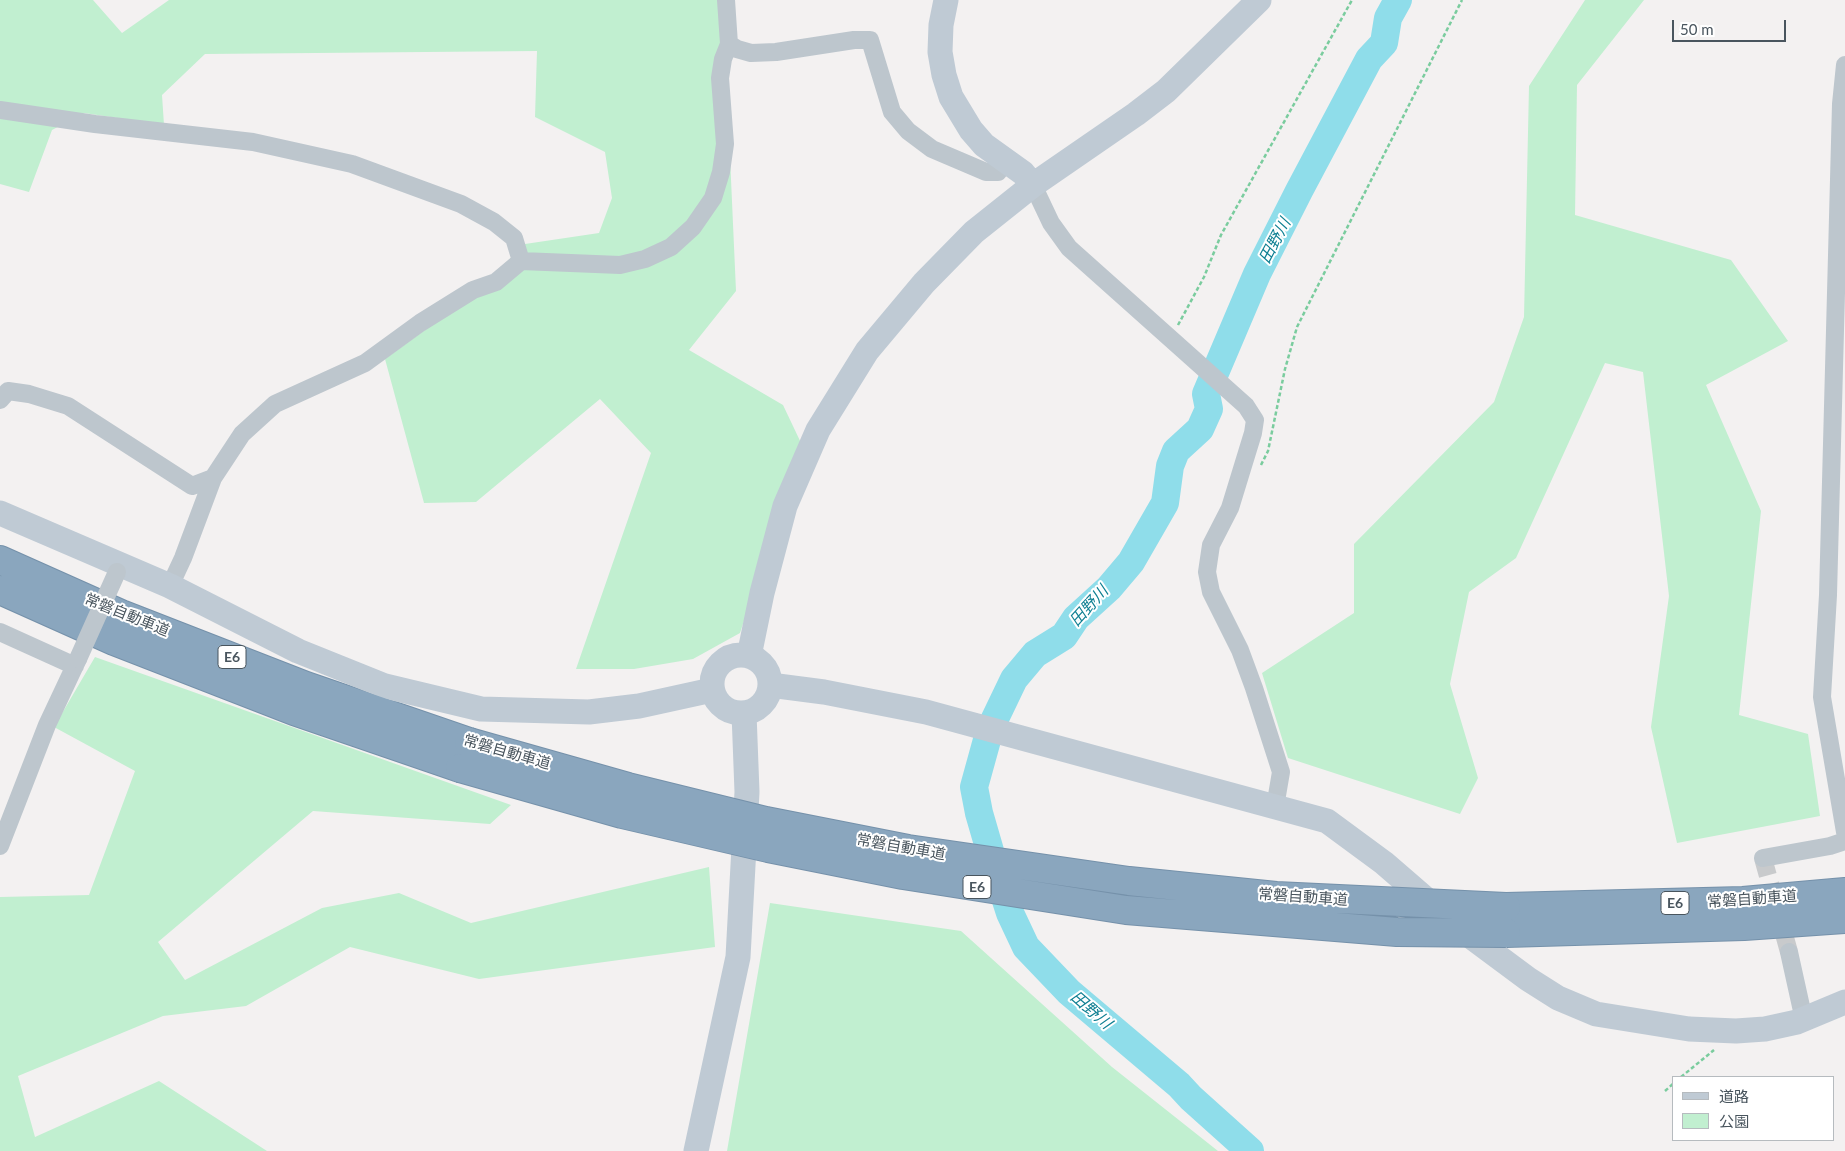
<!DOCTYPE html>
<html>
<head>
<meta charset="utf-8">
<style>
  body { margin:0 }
  #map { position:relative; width:1845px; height:1151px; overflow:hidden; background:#f3f1f1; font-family:Lato,"Noto Sans JP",sans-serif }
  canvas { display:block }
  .legend { position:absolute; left:1672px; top:1076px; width:162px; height:65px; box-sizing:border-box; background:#fff; border:1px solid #b6bbbf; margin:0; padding:6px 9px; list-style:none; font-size:15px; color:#49555e }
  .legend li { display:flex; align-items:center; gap:10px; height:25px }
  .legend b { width:25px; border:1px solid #b6bbbf }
  .scale { position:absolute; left:1672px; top:20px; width:114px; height:22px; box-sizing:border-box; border:2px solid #49555e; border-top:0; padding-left:6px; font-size:15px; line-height:18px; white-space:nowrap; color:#49555e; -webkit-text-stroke:4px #fff; paint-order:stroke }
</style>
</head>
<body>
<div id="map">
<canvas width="1845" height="1151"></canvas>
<ul class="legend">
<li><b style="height:6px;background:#bfcad4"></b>道路</li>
<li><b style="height:14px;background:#c1efd0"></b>公園</li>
</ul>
<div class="scale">50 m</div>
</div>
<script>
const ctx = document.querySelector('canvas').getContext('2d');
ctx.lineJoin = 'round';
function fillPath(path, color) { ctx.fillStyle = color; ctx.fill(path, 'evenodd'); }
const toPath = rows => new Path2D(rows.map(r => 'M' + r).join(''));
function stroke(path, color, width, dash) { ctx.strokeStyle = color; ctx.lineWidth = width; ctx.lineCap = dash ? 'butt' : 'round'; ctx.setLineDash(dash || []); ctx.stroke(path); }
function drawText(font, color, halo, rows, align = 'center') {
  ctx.font = font + ' Lato,"Noto Sans JP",sans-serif'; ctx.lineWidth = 4; ctx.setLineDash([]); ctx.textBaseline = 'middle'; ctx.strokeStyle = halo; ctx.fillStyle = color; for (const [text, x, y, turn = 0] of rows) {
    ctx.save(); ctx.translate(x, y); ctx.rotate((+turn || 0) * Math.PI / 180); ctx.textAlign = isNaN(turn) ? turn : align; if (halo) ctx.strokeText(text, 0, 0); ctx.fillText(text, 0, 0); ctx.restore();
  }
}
fillPath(toPath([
  [0,0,93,0,122,33,169,0,723,0,736,291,689,350,783,405,802,445,740,633,693,659,634,669,576,669,651,453,600,399,476,502,424,503,385,359,473,295,525,244,599,233,612,198,605,152,535,117,537,51,205,54,162,95,164,125,84,113,52,130,29,192,0,184],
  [1585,0,1644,0,1577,85,1575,215,1731,260,1788,341,1706,385,1761,511,1739,715,1808,734,1820,816,1677,843,1651,727,1669,596,1643,372,1605,363,1516,558,1469,592,1450,684,1478,778,1460,814,1288,758,1262,673,1354,613,1354,544,1494,402,1524,317,1529,86],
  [95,657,511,805,490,824,313,811,158,942,185,980,322,908,399,893,471,923,709,867,715,947,479,979,350,947,246,1006,163,1016,18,1076,35,1137,159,1081,267,1151,0,1151,0,897,89,895,135,771,54,727],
  [770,903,961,931,1112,1067,1218,1151,727,1151]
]), '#c1efd0');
stroke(toPath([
  [1250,1151,1191,1098,1179,1085,1069,992,1026,947,1010,913,990,851,979,813,974,787,990,729,1014,679,1035,654,1064,636,1076,618,1109,588,1131,562,1165,503,1170,466,1176,451,1200,429,1209,409,1206,394,1257,274,1299,191,1369,59,1384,43,1388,18,1398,0]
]), '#8fddea', 28);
stroke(toPath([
  [1763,858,1789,952]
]), '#c8cacc', 18, [18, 9]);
const highway = toPath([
  [0,560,121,614,306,686,469,742],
  [0,590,114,641,294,711,460,768],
  [1506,907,1743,901,1845,892],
  [1506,933,1744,926,1845,919]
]);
stroke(highway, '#7591aa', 30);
stroke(toPath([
  [1178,325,1204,277,1221,235,1352,0],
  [1261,465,1268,451,1285,369,1297,327,1462,0],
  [1681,1077,1714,1050],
  [1665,1091,1674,1083]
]), '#7acc9e', 2.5, [4, 2.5]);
stroke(toPath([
  [729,44,737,49,751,53,776,52,854,40,870,40,892,112,908,131,932,149,986,172,998,172,1007,161],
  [1845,65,1841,104,1828,595,1822,697,1845,832],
  [0,110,95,124,253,142,352,164,461,204,494,222,514,238,521,261],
  [1033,185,1051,223,1069,248,1246,406,1255,420,1253,433,1230,508,1211,545,1207,572,1211,592,1240,650,1254,688,1281,772,1275,807],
  [0,400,8,391,29,394,68,406,192,486,213,478],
  [170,586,183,558,213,478,242,434,275,404,365,363,420,323,473,290,496,282,521,261,620,265,645,259,671,247,693,227,713,198,721,172,725,144,720,78,723,59,729,44,726,0],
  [0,632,75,666],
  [0,846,47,725,78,659],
  [1763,858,1830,846,1845,841],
  [1789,952,1804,1020]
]), '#bdc6cd', 18);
stroke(toPath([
  [946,0,941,25,940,52,944,75,951,97,971,130,984,145,1023,173,1033,185],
  [0,513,170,586,298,651,385,686,481,709,589,712,639,706,712,690],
  '712 684a29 29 0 1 1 58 0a29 29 0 1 1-58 0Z',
  [749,656,762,593,785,506,818,430,867,351,924,283,974,232,1033,185,1136,114,1166,91,1259,0],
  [770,685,824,692,926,712,1327,821,1384,863,1458,927,1528,979,1558,998,1596,1014,1689,1029,1736,1031,1765,1029,1797,1022,1845,1002],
  [696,1151,738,957,747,792,744,713]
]), '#bfcad4', 25);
stroke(highway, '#8aa6be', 28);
const highwayBridge = toPath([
  [469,742,628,787,766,821,908,849,1129,881,1276,896,1506,907],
  [460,768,622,814,768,848,903,875,1126,910,1397,932,1506,933]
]);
stroke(highwayBridge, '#7591aa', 30, []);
stroke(toPath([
  [78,659,117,572]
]), '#bdc6cd', 18);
stroke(highwayBridge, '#8aa6be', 28);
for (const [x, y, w] of [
  [232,657,28],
  [977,887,28],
  [1675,903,28]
]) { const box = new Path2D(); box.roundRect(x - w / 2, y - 11.5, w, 23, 4); ctx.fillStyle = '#fff'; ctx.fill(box); stroke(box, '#49555e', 1); }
drawText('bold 14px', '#49555e', null, [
  ["E6",232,657],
  ["E6",977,887],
  ["E6",1675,903]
]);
drawText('15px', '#49555e', '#fff', [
  ["常磐自動車道",127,615,22],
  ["常磐自動車道",507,752,16],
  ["常磐自動車道",901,847,10],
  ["常磐自動車道",1303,897,4],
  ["常磐自動車道",1752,899,-4]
]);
drawText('italic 16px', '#108093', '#fff', [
  ["田野川",1275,241,-62],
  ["田野川",1089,606,-48],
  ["田野川",1091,1010,41]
]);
</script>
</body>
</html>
